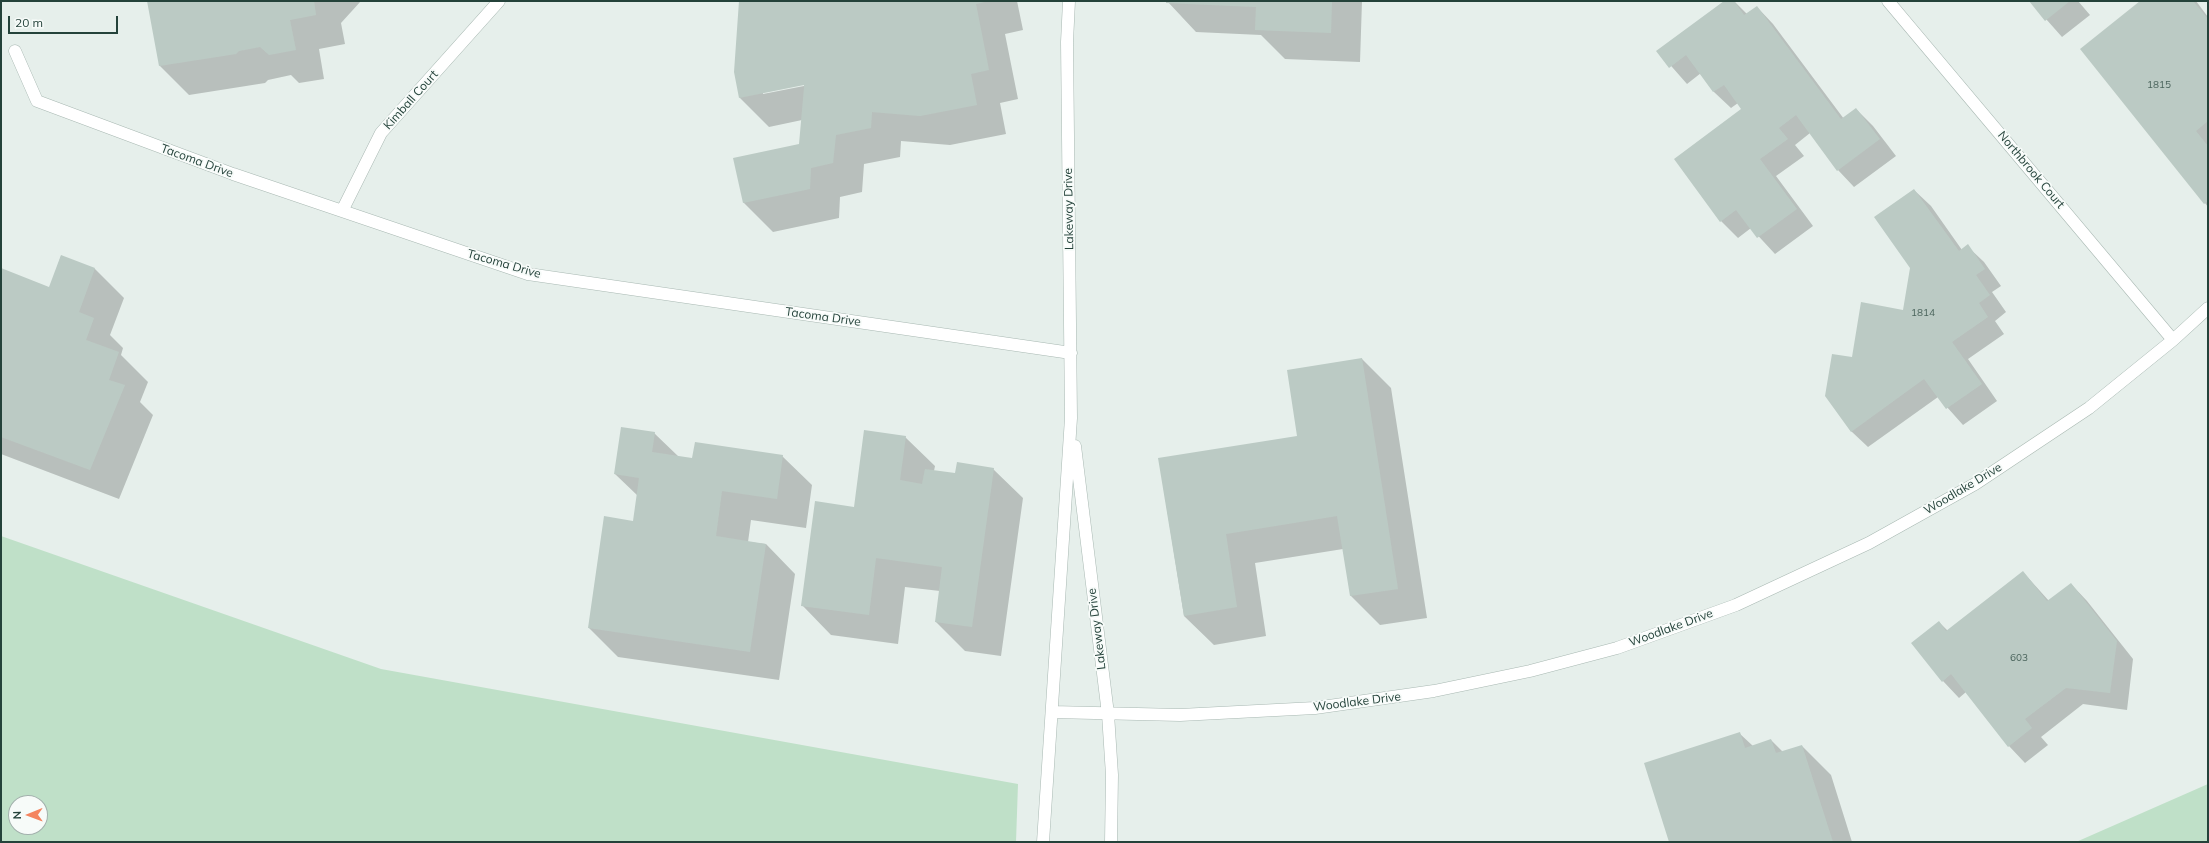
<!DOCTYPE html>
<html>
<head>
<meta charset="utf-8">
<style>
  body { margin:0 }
  #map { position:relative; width:2209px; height:843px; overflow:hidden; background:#e6efeb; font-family:Mulish,sans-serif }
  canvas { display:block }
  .frame { position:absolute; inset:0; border:2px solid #24423a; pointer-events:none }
  .north { position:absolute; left:8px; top:795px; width:40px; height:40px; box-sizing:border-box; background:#f7fbf9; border:1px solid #a3b1ad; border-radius:50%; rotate:269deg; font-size:11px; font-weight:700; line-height:16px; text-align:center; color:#24423a }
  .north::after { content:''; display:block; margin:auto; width:14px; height:18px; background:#f4845f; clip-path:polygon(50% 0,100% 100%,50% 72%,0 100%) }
  .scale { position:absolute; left:8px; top:16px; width:110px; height:18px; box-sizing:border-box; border:2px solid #24423a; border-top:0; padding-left:5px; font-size:12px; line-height:14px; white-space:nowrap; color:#24423a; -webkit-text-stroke:3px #f7fbf9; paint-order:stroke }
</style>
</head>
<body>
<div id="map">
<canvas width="2209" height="843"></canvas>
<div class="frame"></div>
<div class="north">N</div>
<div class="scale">20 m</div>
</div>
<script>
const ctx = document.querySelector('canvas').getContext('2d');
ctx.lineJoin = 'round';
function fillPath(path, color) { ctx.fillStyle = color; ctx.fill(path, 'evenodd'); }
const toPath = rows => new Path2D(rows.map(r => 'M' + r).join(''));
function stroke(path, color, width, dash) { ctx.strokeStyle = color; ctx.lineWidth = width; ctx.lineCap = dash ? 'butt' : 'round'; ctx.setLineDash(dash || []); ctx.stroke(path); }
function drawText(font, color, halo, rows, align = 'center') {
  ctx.font = font + ' Mulish,sans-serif'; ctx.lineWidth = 3.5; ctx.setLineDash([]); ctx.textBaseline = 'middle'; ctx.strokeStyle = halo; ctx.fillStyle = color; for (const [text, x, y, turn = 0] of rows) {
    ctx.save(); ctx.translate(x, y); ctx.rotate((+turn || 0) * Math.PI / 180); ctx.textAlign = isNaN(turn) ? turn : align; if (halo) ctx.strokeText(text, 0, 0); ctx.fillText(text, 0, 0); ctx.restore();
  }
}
fillPath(toPath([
  [1,536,381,669,1018,784,1016,842,1,842],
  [16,803,40,803,40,827,16,827],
  [2208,784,2208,842,2076,842]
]), '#bfe0c8');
fillPath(toPath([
  [148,1,361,1,341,23,345,44,319,49,324,79,299,83,291,75,268,80,265,83,189,95,160,66],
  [740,1,1017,1,1023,30,1005,34,1018,99,1000,103,1006,134,950,145,901,141,900,157,864,164,862,192,840,197,839,218,773,232,743,202,800,145,802,120,769,127,740,98],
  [808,83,809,85,763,94,763,92],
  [1167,1,1362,1,1360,62,1285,59,1261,35,1196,32],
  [1726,1,1734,1,1747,14,1757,7,1773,24,1844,119,1856,109,1873,126,1896,156,1854,187,1838,170,1810,133,1795,145,1804,156,1776,176,1813,226,1775,254,1751,228,1738,238,1721,221,1742,109,1738,103,1731,108,1714,92,1701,73,1687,84,1658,51],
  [2030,1,2078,1,2090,15,2062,37],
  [2142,1,2196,1,2208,17,2208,207,2205,203],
  [1914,190,1931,206,1962,250,1967,246,1984,262,2001,286,1992,292,2006,312,1995,321,2004,334,1968,359,1997,401,1963,425,1938,397,1868,447,1851,431,1904,311,1911,268],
  [61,256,95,269,124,298,110,335,123,348,121,355,148,382,140,402,153,415,119,499,1,454,1,269,50,288],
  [1362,359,1391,388,1427,618,1380,625,1351,596,1343,549,1255,563,1266,636,1214,645,1184,616,1159,459,1298,437],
  [654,433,679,457,693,460,782,456,812,485,806,528,751,520,748,542,766,544,795,574,779,680,618,657,589,628,634,522,638,496,615,474],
  [905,437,935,466,934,471,956,474,993,469,1023,498,1001,656,965,651,936,622,940,591,905,587,898,644,831,635,802,605,854,508],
  [2023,572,2049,601,2071,584,2087,601,2133,659,2127,710,2083,704,2041,737,2048,745,2025,763,2009,746,1966,692,1959,698,1943,681,1939,622,1948,631],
  [1739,733,1753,746,1771,740,1783,752,1802,746,1831,775,1852,842,1670,842]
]), '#0003');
fillPath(toPath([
  [147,1,314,1,316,15,290,20,296,50,269,55,260,47,239,51,236,54,159,66],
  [739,1,989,1,976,4,989,70,971,74,977,105,920,116,872,112,871,128,836,135,833,163,811,168,810,189,743,203,733,158,799,144,804,88,804,85,739,98,734,72],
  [1166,1,1332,1,1331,33,1255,30,1256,7,1166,3],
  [1724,1,1734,1,1744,15,1757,6,1841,119,1856,108,1880,139,1837,171,1796,115,1779,128,1788,139,1760,159,1797,209,1757,238,1736,210,1720,222,1674,159,1741,109,1724,85,1713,92,1686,55,1669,68,1656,51],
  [2029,1,2070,1,2045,21],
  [2140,1,2193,1,2208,19,2208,121,2196,131,2208,146,2208,201,2204,204,2080,49],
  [1914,189,1959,251,1968,244,1985,269,1976,275,1990,295,1979,303,1988,317,1952,342,1982,384,1946,409,1924,379,1851,432,1825,396,1832,354,1852,357,1861,302,1903,310,1910,268,1874,217],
  [61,255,95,268,79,312,94,318,86,340,119,352,109,380,125,385,90,470,1,437,1,268,49,287],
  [1362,358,1398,589,1350,596,1337,516,1226,534,1237,607,1184,616,1158,458,1297,436,1287,370],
  [621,427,655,432,652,452,692,458,695,442,783,455,777,499,722,491,716,536,766,544,750,652,588,628,604,516,633,521,639,478,614,474],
  [864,430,906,436,900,480,922,484,925,469,955,473,957,462,994,468,972,627,935,622,942,567,876,558,869,615,801,606,815,501,854,507],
  [2023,571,2047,601,2071,583,2117,641,2110,693,2066,688,2025,719,2032,728,2008,747,1951,674,1942,682,1911,643,1939,621,1946,631],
  [1740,732,1745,748,1771,739,1776,753,1802,745,1833,842,1669,842,1644,763]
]), '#bbcac4');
const minor = toPath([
  [1888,1,2173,340],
  [15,51,37,101,233,174,528,274,1071,353],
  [342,211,381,133,499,1],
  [1075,446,1108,714,1112,775,1111,842],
  [1052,712,1180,715,1315,708,1434,691,1530,671,1617,648,1736,605,1869,543,1975,484,2089,408,2173,340,2208,308],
  [1043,842,1071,418,1067,42,1069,1]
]);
stroke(minor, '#a8b8b2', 13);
stroke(minor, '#fff', 12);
drawText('10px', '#4a645c', null, [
  ["1815",2159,85],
  ["1814",1923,313],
  ["603",2019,658]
]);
drawText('12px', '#24423a', '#f7fbf9', [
  ["Kimball Court",411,100,-48],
  ["Tacoma Drive",197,161,20],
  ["Northbrook Court",2031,170,50],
  ["Lakeway Drive",1069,209,-91],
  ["Tacoma Drive",504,264,16],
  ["Tacoma Drive",823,317,8],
  ["Woodlake Drive",1963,489,-31],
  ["Woodlake Drive",1671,628,-20],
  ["Lakeway Drive",1097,629,-97],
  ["Woodlake Drive",1357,702,-7]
]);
</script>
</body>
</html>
